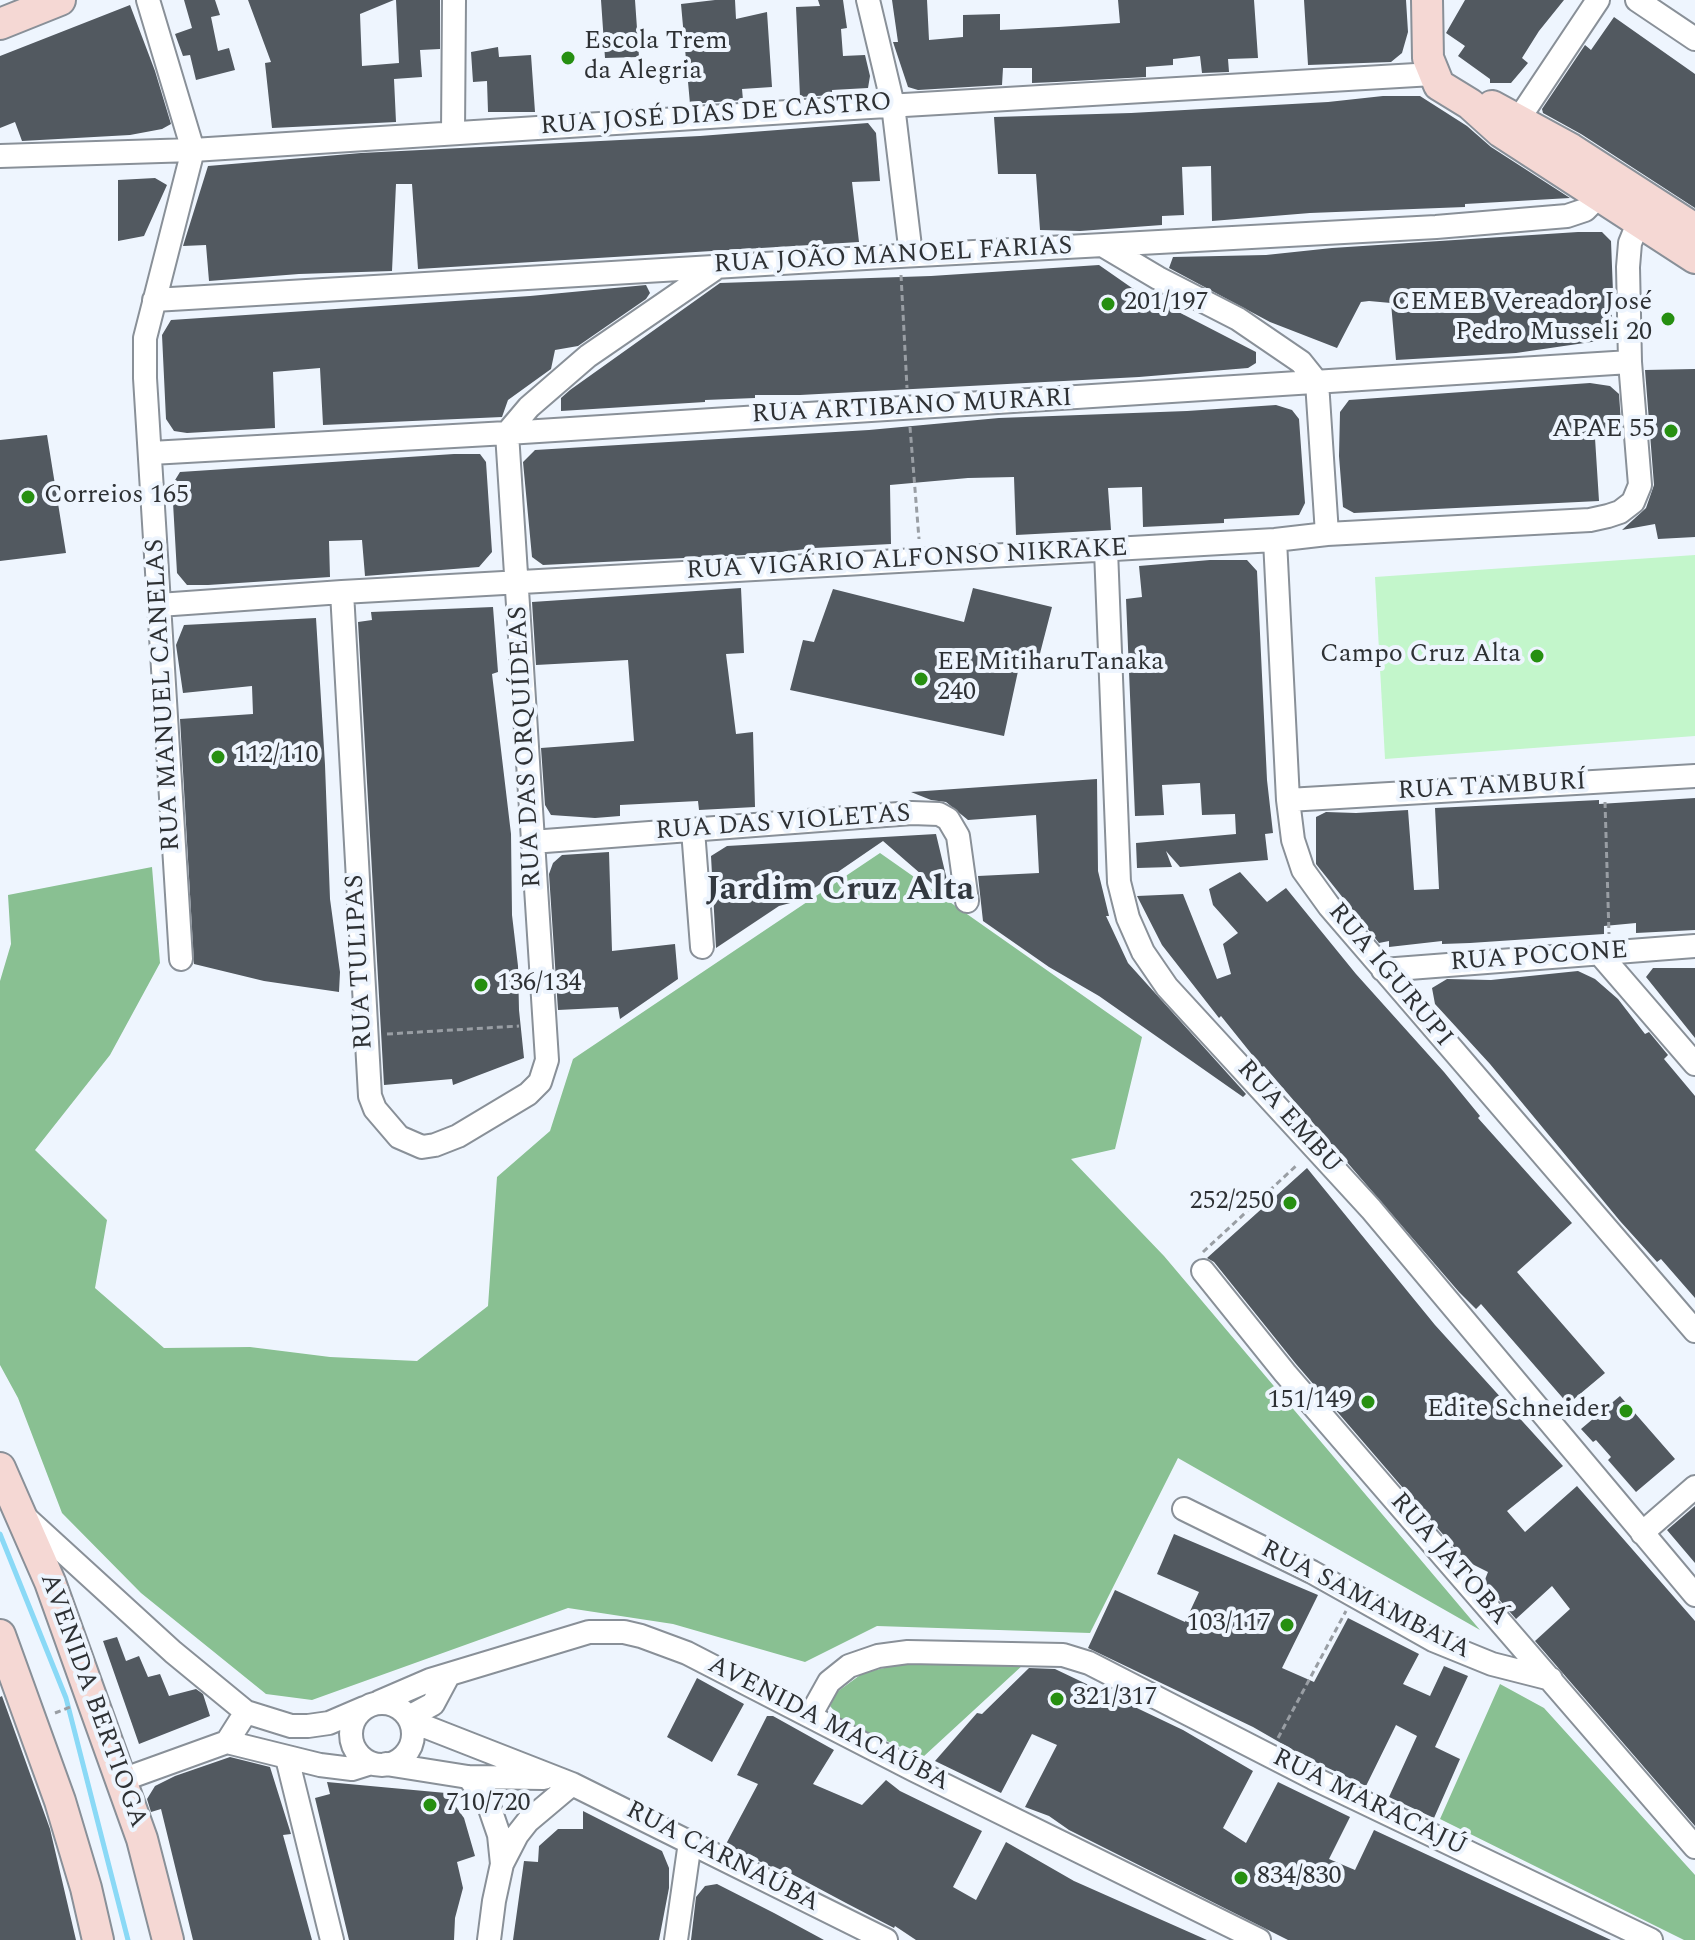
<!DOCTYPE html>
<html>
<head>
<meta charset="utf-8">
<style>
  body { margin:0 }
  canvas { display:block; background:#eef5fe }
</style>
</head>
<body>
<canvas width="1695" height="1940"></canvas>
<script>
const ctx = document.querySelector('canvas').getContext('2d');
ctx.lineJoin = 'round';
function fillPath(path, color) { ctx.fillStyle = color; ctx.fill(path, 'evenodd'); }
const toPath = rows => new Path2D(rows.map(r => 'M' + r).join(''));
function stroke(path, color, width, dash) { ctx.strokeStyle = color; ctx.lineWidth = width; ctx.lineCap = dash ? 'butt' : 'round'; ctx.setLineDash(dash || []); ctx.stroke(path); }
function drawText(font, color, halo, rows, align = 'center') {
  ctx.font = font + ' Spectral,serif'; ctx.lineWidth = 8; ctx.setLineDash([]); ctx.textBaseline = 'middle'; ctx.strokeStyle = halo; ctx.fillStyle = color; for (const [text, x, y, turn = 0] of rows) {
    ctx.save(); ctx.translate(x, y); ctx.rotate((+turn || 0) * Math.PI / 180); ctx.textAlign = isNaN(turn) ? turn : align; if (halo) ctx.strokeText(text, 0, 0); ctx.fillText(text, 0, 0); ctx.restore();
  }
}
fillPath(toPath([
  [1695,555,1695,736,1385,759,1375,577]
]), '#c3f6cb');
fillPath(toPath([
  [880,853,1142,1037,1115,1149,1071,1159,1164,1256,1480,1630,1178,1458,1090,1633,877,1626,805,1662,673,1624,568,1608,312,1700,266,1694,141,1593,62,1513,18,1398,0,1365,0,981,11,944,8,895,152,867,160,963,110,1055,35,1150,107,1220,95,1288,164,1348,250,1347,330,1357,417,1361,488,1306,497,1177,550,1131,573,1059],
  [914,1661,1024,1664,923,1757,844,1722,830,1706,837,1692,863,1673],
  [1500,1684,1544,1708,1695,1875,1695,1940,1684,1940,1440,1819]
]), '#89c092');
stroke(toPath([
  [0,1534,66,1698,128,1940]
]), '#8ad9f6', 5);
fillPath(toPath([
  [184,0,215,0,220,15,211,17,218,51,229,48,235,70,196,80,190,55,183,56,175,34,192,28],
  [248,0,394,0,360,14,362,66,399,63,396,0,440,0,440,49,420,50,422,77,394,79,396,122,272,128,265,63,271,62],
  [601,0,635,0,639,57,605,58],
  [715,0,735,0,736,19,767,12,772,87,742,89,743,100,690,104,681,4],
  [818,0,843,0,847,28,841,29,843,56,865,55,870,76,868,88,832,90,832,95,800,97,796,7,820,6],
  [892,0,927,0,929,40,963,37,963,15,1000,14,1000,30,1058,27,1120,23,1118,0,1254,0,1258,58,1228,59,1229,72,1202,73,1200,56,1173,59,1173,65,1146,67,1146,77,1056,82,1032,83,1032,68,1003,68,1002,85,918,90,908,87,893,42,898,42],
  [1304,0,1406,0,1408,32,1402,53,1391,62,1308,65],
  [1465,0,1564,0,1539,31,1522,58,1528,63,1511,83,1490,83,1490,79,1458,56,1465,46,1446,33],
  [130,5,155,71,171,124,162,129,130,135,22,141,15,122,0,128,0,56],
  [1614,17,1695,74,1695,208,1581,134,1543,113,1542,109,1585,45,1591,50],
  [498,47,499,57,531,55,535,112,488,112,487,81,473,82,471,52],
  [1383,96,1420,96,1467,126,1491,147,1570,198,1465,204,1465,207,1310,213,1212,221,1211,166,1182,167,1184,215,1162,216,1162,225,1080,231,1040,230,1036,174,998,174,994,117,1131,113,1328,102],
  [868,123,876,133,880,181,852,182,859,242,418,269,412,184,396,184,392,271,299,274,209,281,206,245,183,246,208,166,361,153,700,136],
  [155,178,167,185,144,236,118,241,118,180],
  [1578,232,1602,232,1611,241,1613,292,1608,293,1614,329,1602,329,1605,340,1516,353,1396,360,1391,303,1369,301,1361,302,1337,348,1270,322,1169,268,1173,257,1266,255,1332,248],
  [1099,265,1132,288,1256,352,1256,363,1248,368,1139,377,800,395,755,395,755,398,705,400,705,402,561,411,561,398,570,390,720,283,931,276],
  [646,285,650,293,646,299,578,346,555,350,551,369,508,400,502,417,323,425,320,368,273,372,275,428,187,433,174,431,166,419,162,335,171,320,530,296],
  [1695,369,1695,537,1658,539,1655,524,1622,530,1646,508,1654,485,1645,370],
  [1590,383,1610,386,1619,394,1622,437,1595,438,1599,501,1354,513,1343,507,1339,456,1340,412,1349,400],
  [1276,405,1292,410,1299,419,1305,503,1299,515,1224,519,1224,523,1143,527,1142,487,1108,488,1111,530,1016,535,1014,477,968,478,890,485,891,544,814,548,765,554,543,565,532,557,523,462,535,450,869,430,999,418,1187,411],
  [47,435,66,553,0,561,0,440],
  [454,454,480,454,486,462,492,552,479,567,365,576,362,540,329,541,330,577,208,585,187,585,177,573,172,485,180,472],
  [1210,560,1247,560,1257,571,1267,780,1273,833,1265,834,1268,860,1180,867,1166,851,1172,867,1137,868,1136,843,1236,834,1235,814,1202,815,1200,783,1162,785,1164,815,1135,816,1126,599,1142,597,1139,566],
  [741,588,744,653,726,654,736,734,753,732,755,807,699,810,698,801,620,805,620,816,595,818,551,815,545,805,541,748,634,741,628,660,536,665,532,602],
  [973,588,1052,607,1037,665,1020,662,1004,736,790,690,803,640,814,642,833,589,964,622],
  [493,607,498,672,492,674,511,834,512,915,518,966,519,1010,524,1058,453,1085,452,1079,384,1085,358,622,372,620,371,612],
  [316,618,325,765,330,899,340,972,339,992,264,981,194,964,180,719,253,714,252,686,183,693,176,645,184,625],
  [1097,779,1098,871,1109,916,1106,916,1128,963,1246,1094,1243,1097,1099,996,1049,967,983,921,978,876,1039,873,1036,815,968,820,946,802,931,800,911,792],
  [1695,798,1695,930,1636,933,1636,923,1604,926,1604,934,1470,943,1442,944,1442,941,1389,947,1389,941,1379,943,1316,864,1316,817,1326,812,1356,813,1408,810,1414,890,1439,889,1435,808,1599,800,1599,804],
  [936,834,952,901,883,841,794,902,779,906,716,948,711,856,727,846],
  [609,852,612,951,675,944,678,979,620,1019,618,1007,558,1010,549,874,553,863,562,855],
  [1240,872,1267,902,1286,888,1356,974,1444,1072,1480,1116,1478,1118,1572,1223,1517,1272,1605,1373,1568,1404,1481,1304,1476,1309,1459,1292,1264,1066,1262,1067,1221,1016,1219,1018,1162,945,1137,896,1183,894,1217,979,1231,974,1223,944,1238,933,1213,905,1209,889],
  [1653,968,1695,968,1695,1038,1646,977],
  [1578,971,1595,979,1618,999,1645,1034,1649,1032,1668,1055,1664,1059,1695,1096,1695,1298,1661,1259,1657,1262,1620,1221,1490,1064,1435,1004,1432,988,1447,979,1491,980],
  [1307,1168,1435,1325,1563,1466,1507,1511,1525,1532,1577,1486,1695,1621,1695,1826,1535,1641,1570,1609,1552,1586,1516,1619,1484,1582,1488,1572,1466,1561,1296,1364,1214,1262,1207,1258],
  [1620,1396,1675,1459,1636,1492,1608,1460,1611,1457,1596,1440,1593,1442,1581,1429],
  [1695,1506,1695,1563,1667,1530],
  [1174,1534,1318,1595,1282,1668,1314,1682,1348,1618,1419,1654,1403,1684,1430,1696,1444,1666,1468,1676,1435,1747,1460,1759,1434,1818,1389,1797,1417,1736,1396,1725,1366,1786,1307,1758,1253,1727,1088,1648,1115,1590,1185,1622,1199,1592,1157,1574],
  [117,1637,126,1661,139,1656,148,1677,160,1674,169,1696,196,1689,203,1694,210,1716,139,1744,103,1641],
  [1029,1668,1055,1669,1183,1730,1253,1771,1223,1828,1246,1843,1278,1782,1350,1817,1329,1859,1355,1870,1374,1830,1611,1940,1288,1940,1069,1830,1049,1816,1025,1807,1057,1745,1032,1734,1001,1793,935,1761,977,1713,982,1714],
  [697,1678,744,1704,712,1762,667,1737],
  [2,1696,50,1829,76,1940,0,1940,0,1697],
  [767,1716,773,1716,834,1750,813,1784,862,1805,886,1780,900,1791,982,1831,953,1887,976,1900,1006,1842,1074,1881,1207,1940,916,1940,895,1926,894,1928,846,1903,788,1872,787,1874,752,1858,726,1844,758,1784,737,1775],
  [230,1757,270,1767,291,1834,283,1835,312,1940,193,1940,161,1809,151,1812,147,1799,155,1786,175,1776],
  [327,1782,446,1793,464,1818,475,1856,457,1862,463,1888,455,1918,454,1940,349,1940,315,1798,330,1794],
  [583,1811,662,1851,669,1868,669,1888,659,1940,513,1940,524,1861,538,1862,539,1846,558,1829,583,1829],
  [717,1884,774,1913,824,1940,691,1940,696,1897,705,1886]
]), '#525960');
const street = toPath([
  [148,0,193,150],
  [868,0,893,105,911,255],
  [1637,0,1695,39],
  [1510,132,1598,0],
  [453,133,454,0],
  [0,156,193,150,819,110,1433,74],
  [1104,246,1158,278,1238,319,1301,362,1317,382],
  [154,300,900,256,1436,227,1567,216,1585,210,1600,195,1603,185],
  [1317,382,1327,534],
  [507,433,529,407,588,356,719,266],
  [151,453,507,433,1630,362],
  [1275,540,1288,800,1293,840,1303,870,1329,906,1695,1331],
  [1106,550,1119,882,1128,918,1143,952,1167,987,1371,1209,1695,1595],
  [342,592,370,1096,375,1109,399,1137,422,1147,435,1145,458,1136,528,1094,540,1082,547,1060,507,433],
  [159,605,342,592,1275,540,1327,534,1590,520,1608,516,1620,512,1633,502,1640,485,1630,362,1628,267,1630,243,1639,221,1646,211],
  [1288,800,1695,776],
  [693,830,702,947],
  [532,842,912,813,939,814,948,819,958,836,967,901],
  [1599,953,1695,1064],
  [181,959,145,378,145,338,193,150],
  [1383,970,1695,946],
  [1203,1271,1285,1373,1695,1847],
  [1184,1509,1312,1572,1433,1640,1492,1664,1551,1679],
  [23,1515,173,1652,246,1712,291,1726,308,1726,329,1723,364,1708],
  [1642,1533,1695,1487],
  [379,1702,430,1680,589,1632,624,1632,641,1636,687,1653,914,1770,1259,1940],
  '351 1734a31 31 0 1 1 62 0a31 31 0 1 1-62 0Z',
  [810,1716,829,1682,849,1666,878,1656,908,1652,1063,1655,1089,1663,1313,1778,1651,1940],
  [409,1717,433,1704,448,1676],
  [411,1721,572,1784,886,1940],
  [227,1742,320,1765,352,1769,371,1763],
  [287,1758,332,1940],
  [386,1764,468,1777,544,1778],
  [468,1777,487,1800,499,1835,502,1864],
  [119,1781,227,1742,246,1712],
  [489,1940,494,1901,502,1864,517,1835,528,1821,572,1784],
  [676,1940,690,1842]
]);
const secondary = toPath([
  [1427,0,1428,58,1439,85,1470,104,1501,132,1695,258],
  [0,24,60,0],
  [1492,106,1571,149,1695,229],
  [0,1468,50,1582,142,1839,168,1940],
  [0,1635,60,1801,86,1888,98,1940]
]);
stroke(street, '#899098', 26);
stroke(secondary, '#899098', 34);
stroke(toPath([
  [901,275,907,388],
  [910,427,919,539],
  [1605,802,1609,934],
  [387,1034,519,1026],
  [1203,1252,1297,1165],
  [55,1713,70,1707],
  [1278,1738,1346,1611]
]), '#999ea4', 3, [6, 4]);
stroke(street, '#fff', 22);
stroke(secondary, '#f5d8d4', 30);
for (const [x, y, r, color] of [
  [568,58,8,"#268f11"],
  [1108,304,8,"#268f11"],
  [1668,319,8,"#268f11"],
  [1671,431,8,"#268f11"],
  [28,497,8,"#268f11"],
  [1537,656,8,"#268f11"],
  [921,679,8,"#268f11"],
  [218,757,8,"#268f11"],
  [481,985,8,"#268f11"],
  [1290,1203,8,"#268f11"],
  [1368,1402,8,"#268f11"],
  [1626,1411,8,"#268f11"],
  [1287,1625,8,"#268f11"],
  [1057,1699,8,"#268f11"],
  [430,1805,8,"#268f11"],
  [1241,1878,8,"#268f11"]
]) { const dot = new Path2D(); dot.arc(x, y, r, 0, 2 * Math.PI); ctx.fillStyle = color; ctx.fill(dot); stroke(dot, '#eef5fe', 3); }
drawText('26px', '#2e3134', '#eef5fe', [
  ["Escola Trem",584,43],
  ["da Alegria",584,73],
  ["201/197",1124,304],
  ["CEMEB Vereador José",1652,304,"right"],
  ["Pedro Musseli 20",1652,334,"right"],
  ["APAE 55",1655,431,"right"],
  ["Correios 165",44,497],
  ["Campo Cruz Alta",1521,656,"right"],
  ["EE MitiharuTanaka",937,664],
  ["240",937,694],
  ["112/110",234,757],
  ["136/134",497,985],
  ["252/250",1274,1203,"right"],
  ["151/149",1352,1402,"right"],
  ["Edite Schneider",1610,1411,"right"],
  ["103/117",1271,1625,"right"],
  ["321/317",1073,1699],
  ["710/720",446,1805],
  ["834/830",1257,1878]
], 'left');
drawText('26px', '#2e3134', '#eef5fe', [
  ["RUA JOSÉ DIAS DE CASTRO",716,116,-4],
  ["RUA JOÃO MANOEL FARIAS",893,257,-3],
  ["RUA ARTIBANO MURARI",912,408,-3],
  ["RUA VIGÁRIO ALFONSO NIKRAKE",907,561,-3],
  ["RUA MANUEL CANELAS",165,695,-93],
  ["RUA DAS ORQUÍDEAS",527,747,-93],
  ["RUA TAMBURÍ",1492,788,-3],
  ["RUA DAS VIOLETAS",783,824,-4],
  ["RUA POCONE",1539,958,-4],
  ["RUA TULIPAS",361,962,-93],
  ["RUA IGURUPI",1389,976,50],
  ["RUA EMBU",1288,1118,48],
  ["RUA JATOBÁ",1448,1560,49],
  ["RUA SAMAMBAIA",1365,1601,27],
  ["AVENIDA BERTIOGA",92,1701,70],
  ["AVENIDA MACAÚBA",828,1725,27],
  ["RUA MARACAJÚ",1369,1804,26],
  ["RUA CARNAÚBA",722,1858,27]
]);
drawText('bold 34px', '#333940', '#eef5fe', [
  ["Jardim Cruz Alta",840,892]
]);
</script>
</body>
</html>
